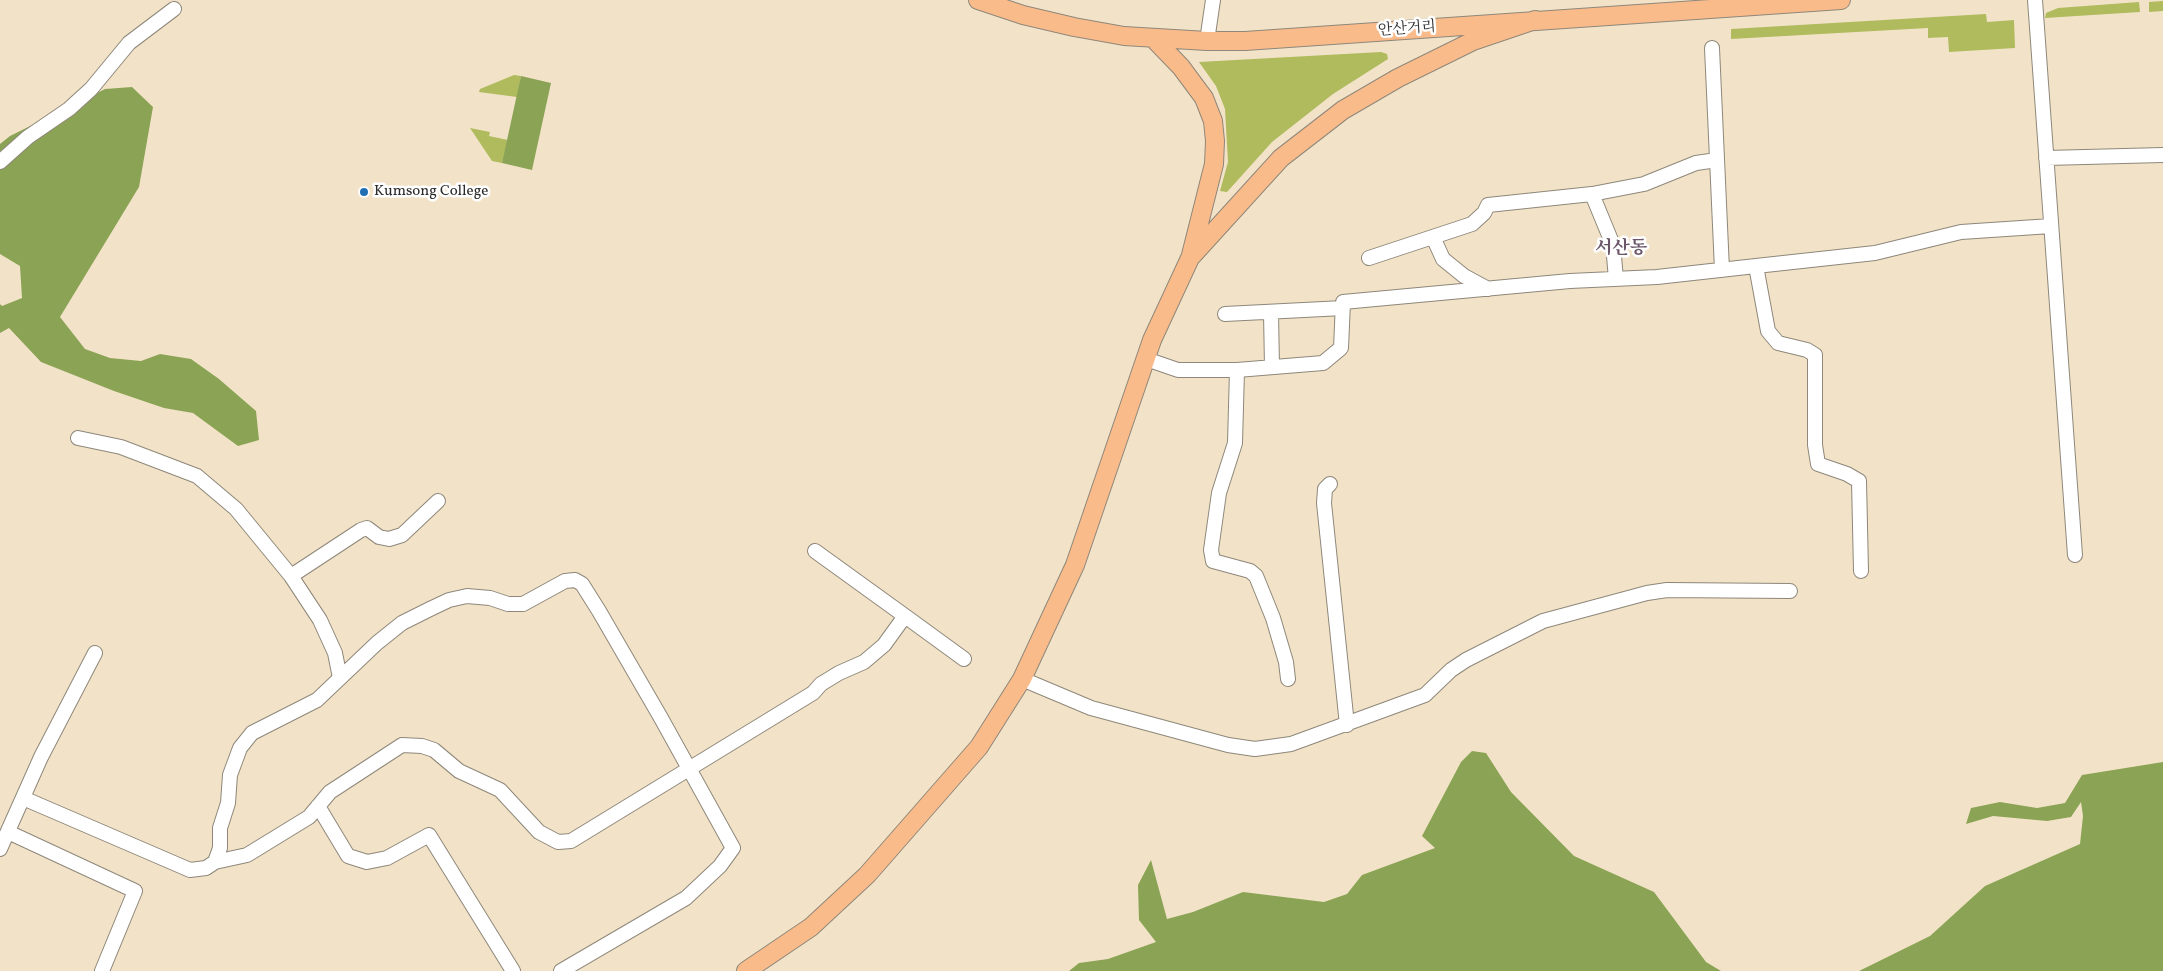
<!DOCTYPE html>
<html>
<head>
<meta charset="utf-8">
<style>
  body { margin:0 }
  canvas { display:block; background:#f2e3c8 }
</style>
</head>
<body>
<canvas width="2163" height="971"></canvas>
<script>
const ctx = document.querySelector('canvas').getContext('2d');
ctx.lineJoin = 'round';
function fillPath(path, color) { ctx.fillStyle = color; ctx.fill(path, 'evenodd'); }
const toPath = rows => new Path2D(rows.map(r => 'M' + r).join(''));
function stroke(path, color, width, dash) { ctx.strokeStyle = color; ctx.lineWidth = width; ctx.lineCap = dash ? 'butt' : 'round'; ctx.setLineDash(dash || []); ctx.stroke(path); }
function drawText(font, color, halo, rows, align = 'center') {
  ctx.font = font + ' Vollkorn,"Noto Serif KR",serif'; ctx.lineWidth = 5; ctx.setLineDash([]); ctx.textBaseline = 'middle'; ctx.strokeStyle = halo; ctx.fillStyle = color; for (const [text, x, y, turn = 0] of rows) {
    ctx.save(); ctx.translate(x, y); ctx.rotate((+turn || 0) * Math.PI / 180); ctx.textAlign = isNaN(turn) ? turn : align; if (halo) ctx.strokeText(text, 0, 0); ctx.fillText(text, 0, 0); ctx.restore();
  }
}
fillPath(toPath([
  [2163,1,2163,11,2149,12,2149,2],
  [2139,2,2140,12,2045,18,2046,13,2058,8],
  [1986,14,1987,22,2014,20,2015,48,1949,52,1948,37,1928,38,1928,28,1731,39,1731,29],
  [1381,52,1387,54,1388,59,1333,94,1272,142,1227,192,1220,191,1228,162,1225,109,1216,86,1199,62],
  [514,75,521,76,517,97,479,92,480,89],
  [470,128,490,132,489,136,508,140,502,163,492,161]
]), '#afbb5d');
fillPath(toPath([
  [521,76,551,83,532,170,502,163],
  [132,87,153,107,139,187,60,317,85,349,110,358,141,361,160,354,191,359,219,379,256,411,259,440,238,446,193,413,164,408,114,391,41,362,9,328,0,333,0,304,2,306,22,298,20,266,0,254,0,144,10,136,105,89],
  [1472,751,1486,753,1511,792,1574,856,1654,892,1706,962,1721,971,1069,971,1079,963,1108,959,1156,942,1139,920,1138,885,1151,860,1167,919,1193,912,1243,892,1324,902,1347,894,1362,875,1435,848,1422,836,1461,762],
  [2163,762,2163,971,1859,971,1930,936,1985,886,2080,844,2083,816,2081,802,2071,817,2047,821,1993,816,1966,824,1971,808,2000,802,2037,808,2065,803,2082,775]
]), '#8ba354');
const minor = toPath([
  [2035,0,2075,555],
  [1207,41,1213,0],
  [1712,48,1722,270],
  [2046,158,2163,155],
  [0,162,28,137,69,109,91,89,129,43,174,9],
  [1592,194,1613,245,1616,279],
  [1433,237,1443,259,1464,276,1488,289],
  [1369,258,1472,224,1484,213,1488,205,1592,194,1644,184,1696,163,1717,160],
  [1756,266,1768,331,1778,343,1807,350,1815,355,1815,445,1818,464,1847,474,1859,481,1861,571],
  [1271,313,1272,367],
  [1225,314,1343,308],
  [1146,359,1178,370,1237,370,1323,363,1341,348,1343,302,1570,281,1657,277,1756,266,1875,253,1961,232,2051,226],
  [1237,370,1235,443,1219,493,1211,550,1213,561,1250,571,1256,576,1273,618,1286,662,1288,679],
  [78,438,121,447,197,476,236,509,291,576,320,620,335,653,340,678],
  [1330,484,1325,489,1324,503,1347,725],
  [815,551,905,616],
  [291,576,361,530,367,528,379,537,389,539,402,535,438,501],
  [1022,679,1091,708,1228,745,1255,749,1291,744,1425,695,1451,670,1466,660,1543,621,1647,593,1667,590,1790,591],
  [23,798,190,870,206,868,215,862,220,848,220,828,228,803,230,775,240,748,252,733,317,700,377,643,402,623,430,609,449,600,467,596,490,598,508,604,523,604,565,581,575,580,582,584,599,611,661,718,733,848,720,866,686,898,561,971],
  [318,806,348,856,367,862,387,858,429,835,513,971],
  [8,832,135,891,102,971],
  [0,849,41,757,95,653],
  [215,862,247,855,309,817,330,792,402,745,422,746,434,750,459,771,500,790,539,832,558,842,571,841,813,693,821,684,839,673,864,662,884,645,905,616,964,659]
]);
const major = toPath([
  [978,0,1023,15,1074,27,1124,36,1207,41,1245,41,1841,0],
  [1153,38,1181,67,1204,98,1213,121,1215,141,1214,164,1191,255],
  [746,971,811,927,867,875,979,747,1022,679,1075,565,1152,340,1190,258,1281,158,1343,110,1398,78,1473,41,1535,20]
]);
stroke(minor, '#8e877a', 16);
stroke(major, '#8e877a', 20);
stroke(minor, '#fff', 14);
stroke(major, '#fabb8b', 18);
for (const [x, y, r, color] of [
  [364,192,5,"#1f6fb2"]
]) { const dot = new Path2D(); dot.arc(x, y, r, 0, 2 * Math.PI); ctx.fillStyle = color; ctx.fill(dot); stroke(dot, '#fff', 2); }
drawText('15px', '#2b2b2b', '#fff', [
  ["안산거리",1407,30,-4]
]);
drawText('15px', '#2b2b2b', '#fff', [
  ["Kumsong College",374,192]
], 'left');
drawText('bold 18px', '#6a5569', '#fff', [
  ["서산동",1621,250]
]);
</script>
</body>
</html>
